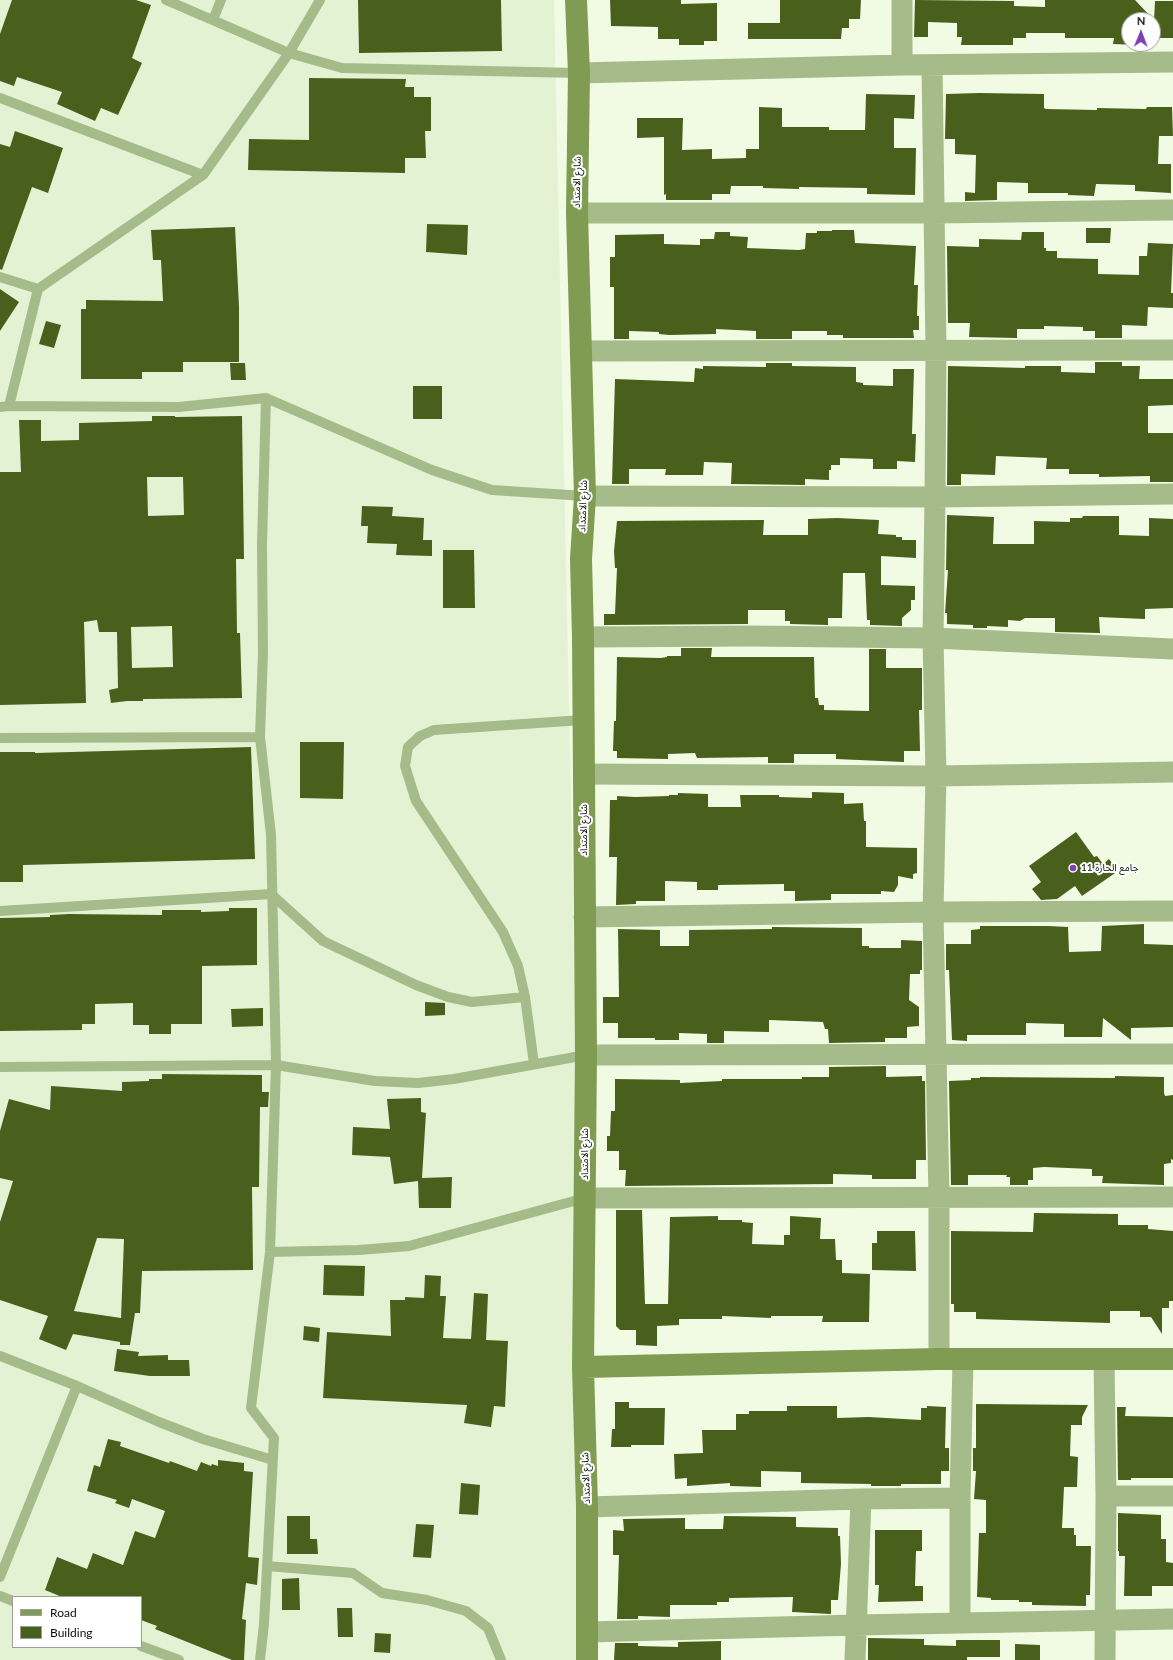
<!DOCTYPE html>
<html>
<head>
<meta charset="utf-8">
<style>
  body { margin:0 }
  #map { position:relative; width:1173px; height:1660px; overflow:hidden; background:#f1fbe4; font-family:Lato,sans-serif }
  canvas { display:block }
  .legend { position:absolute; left:12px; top:1596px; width:130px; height:52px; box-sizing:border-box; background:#fff; border:1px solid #9e9f9c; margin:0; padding:5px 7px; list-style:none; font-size:12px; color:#0c0f08 }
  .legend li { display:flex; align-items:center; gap:8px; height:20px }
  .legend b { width:20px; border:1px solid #9e9f9c }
  .north { position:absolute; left:1121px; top:12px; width:40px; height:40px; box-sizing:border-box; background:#fff; border:1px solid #9e9f9c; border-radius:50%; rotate:1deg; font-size:11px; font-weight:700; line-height:16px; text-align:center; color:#0c0f08 }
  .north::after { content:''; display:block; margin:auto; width:14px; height:18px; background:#7f3eb2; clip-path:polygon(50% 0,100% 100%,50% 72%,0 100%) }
</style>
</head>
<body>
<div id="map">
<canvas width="1173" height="1660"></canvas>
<ul class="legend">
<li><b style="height:5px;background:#7f9c52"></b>Road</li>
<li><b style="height:11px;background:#48601c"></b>Building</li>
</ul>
<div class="north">N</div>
</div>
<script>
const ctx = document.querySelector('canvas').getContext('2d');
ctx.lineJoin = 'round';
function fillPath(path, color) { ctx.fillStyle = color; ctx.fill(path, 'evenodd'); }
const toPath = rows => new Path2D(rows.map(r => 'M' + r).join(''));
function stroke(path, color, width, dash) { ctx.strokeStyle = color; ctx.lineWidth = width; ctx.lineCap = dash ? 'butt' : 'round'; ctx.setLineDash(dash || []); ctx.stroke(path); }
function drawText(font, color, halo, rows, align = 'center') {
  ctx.font = font + ' Lato,"Noto Sans Arabic",sans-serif'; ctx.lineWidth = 4; ctx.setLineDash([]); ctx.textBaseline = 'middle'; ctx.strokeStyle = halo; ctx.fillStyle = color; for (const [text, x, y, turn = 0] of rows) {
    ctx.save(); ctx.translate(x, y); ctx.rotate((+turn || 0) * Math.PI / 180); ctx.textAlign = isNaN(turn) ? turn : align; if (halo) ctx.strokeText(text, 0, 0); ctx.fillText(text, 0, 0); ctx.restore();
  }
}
fillPath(toPath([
  [0,0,554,0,583,1367,583,1660,0,1660],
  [13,1597,141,1597,141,1647,13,1647]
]), '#e4f2d4');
fillPath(toPath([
  [12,0,136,0,151,5,132,58,142,63,118,115,101,108,95,121,57,104,62,92,17,77,14,86,0,81,0,34],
  [358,0,501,0,502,51,359,53],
  [610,0,681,0,681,4,717,3,717,41,704,41,704,45,679,45,679,39,658,39,658,27,611,26],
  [780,0,861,0,860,19,849,19,849,28,842,28,841,39,748,39,748,23,780,23],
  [915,0,1014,1,1014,6,1045,7,1045,0,1135,0,1154,20,1155,1,1173,1,1173,38,1153,38,1153,20,1129,20,1129,44,1138,44,1138,45,1113,44,1114,38,1065,38,1065,33,1026,33,1026,38,1013,38,1013,45,961,45,962,37,957,37,957,23,928,22,928,37,914,37],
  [309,78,406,79,405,87,414,87,414,97,431,97,431,131,425,131,426,158,405,158,405,173,248,170,249,139,309,140],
  [979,93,1044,94,1044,108,1046,109,1097,110,1097,108,1146,109,1147,107,1172,107,1173,136,1159,136,1158,164,1171,164,1171,193,1135,191,1135,185,1096,184,1094,196,1068,195,1068,193,1028,193,1028,183,997,182,997,200,965,201,965,192,975,193,976,155,955,154,955,139,945,139,946,94],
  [866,94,915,95,914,119,894,118,894,148,916,148,915,195,867,194,867,188,799,187,799,189,763,188,763,186,731,186,730,194,712,194,712,200,666,200,666,194,664,195,664,137,637,138,637,118,683,118,682,150,712,149,712,159,746,158,746,149,759,149,759,107,782,108,782,127,829,127,829,130,865,130],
  [15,131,63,148,48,193,32,187,2,270,0,269,0,144,10,147],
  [427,224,468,225,467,255,426,252],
  [235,227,239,307,239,362,183,362,183,372,142,372,142,379,81,379,81,309,86,309,86,300,163,301,161,260,153,260,151,230],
  [1086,228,1111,228,1110,243,1086,243],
  [832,230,854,230,855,243,916,246,914,285,918,285,917,316,919,316,919,330,913,330,914,338,843,338,843,335,827,335,827,331,792,331,792,339,756,339,756,331,716,329,716,334,669,335,659,334,659,332,629,331,629,339,614,339,614,287,610,287,610,257,615,257,615,235,664,234,664,244,700,245,700,239,714,239,715,232,730,232,730,236,748,237,747,248,799,250,805,249,806,233,817,233,817,231,832,231],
  [1022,232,1044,232,1044,248,1046,248,1046,251,1057,251,1057,258,1098,259,1098,274,1139,275,1139,256,1147,256,1148,243,1173,244,1171,293,1173,293,1173,308,1148,307,1147,326,1122,325,1122,338,1095,338,1095,331,1083,331,1083,327,1044,326,1044,329,1017,329,1017,338,969,337,970,323,948,323,947,246,979,247,979,239,1021,240],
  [0,289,19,302,0,331],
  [46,321,61,325,54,348,39,344],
  [1095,362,1122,362,1122,366,1140,366,1139,379,1173,379,1173,405,1148,406,1148,433,1173,433,1173,482,1150,482,1150,476,1099,477,1099,474,1069,474,1069,469,1046,469,1047,458,996,456,995,475,961,474,961,485,947,485,948,366,1025,368,1025,366,1061,366,1061,372,1095,373],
  [230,363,245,363,246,380,231,380],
  [766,363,792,363,792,366,856,367,856,382,863,383,863,385,893,386,893,369,914,369,912,434,916,434,915,462,897,461,897,469,873,469,873,459,840,458,840,465,831,465,831,470,829,470,829,480,805,479,805,485,731,484,732,463,704,462,703,475,665,475,666,469,629,469,629,484,612,484,615,379,694,382,695,368,703,369,703,366,766,367],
  [413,386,442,386,442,419,413,419],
  [152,416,175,416,175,417,242,416,244,559,236,559,237,633,240,633,242,698,143,699,143,701,127,701,111,703,109,690,118,688,117,632,99,632,97,620,84,622,86,703,0,705,0,472,21,472,19,420,41,420,41,441,79,440,79,423,152,421],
  [147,477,183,477,184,515,148,516],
  [172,626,173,667,132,668,131,627],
  [362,506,393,507,392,516,424,518,423,540,432,540,432,556,396,555,397,544,367,543,368,526,361,526],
  [947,515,994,517,993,544,1034,544,1034,521,1070,522,1070,518,1082,518,1083,516,1119,516,1119,535,1149,536,1149,518,1173,519,1173,608,1145,609,1145,619,1099,617,1100,633,1055,632,1055,618,1025,618,1020,621,1008,620,1008,627,987,626,987,628,973,628,973,625,947,624,947,613,945,613,948,570,946,570],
  [837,518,879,520,878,534,896,535,896,537,902,537,902,540,916,540,916,558,881,556,881,585,915,586,915,600,911,600,911,610,902,618,902,626,870,625,870,620,867,620,865,573,843,573,842,618,828,618,828,625,790,624,790,621,785,621,785,610,748,610,748,624,604,625,604,614,615,614,617,568,615,568,614,551,617,521,764,520,763,535,808,535,808,519],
  [443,550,474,550,475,608,443,608],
  [681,648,712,648,711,657,814,657,815,698,818,698,819,705,824,705,824,710,869,711,869,649,886,649,886,668,922,668,922,710,919,710,920,751,904,751,904,762,836,759,836,754,794,754,794,763,768,763,768,757,697,758,695,753,668,754,668,759,617,758,617,751,613,751,614,721,616,721,617,657,661,658,667,657,667,656,681,656],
  [300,742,344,742,343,799,300,798],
  [251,747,255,859,23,865,23,882,0,882,0,752,35,752,35,753],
  [812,792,844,793,844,804,863,803,864,821,866,821,866,847,917,848,917,873,913,874,913,879,898,876,898,885,894,892,881,891,881,894,831,894,831,900,795,901,795,891,784,891,784,884,718,885,718,890,697,890,697,882,665,881,665,901,636,901,636,904,616,905,617,857,609,857,610,800,617,800,617,796,635,797,669,796,669,795,678,795,678,793,708,794,708,807,741,807,740,795,779,795,779,797,812,798],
  [1076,832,1094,857,1097,856,1103,864,1109,859,1118,871,1082,896,1075,886,1057,899,1041,900,1032,889,1041,882,1029,866],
  [229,908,257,908,257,965,202,966,202,1024,171,1024,171,1034,149,1034,149,1025,133,1025,133,1003,95,1004,95,1024,82,1024,82,1030,0,1031,0,918,50,917,50,915,69,914,162,915,162,910,201,910,201,912,229,911],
  [1144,924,1144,944,1173,945,1173,1027,1131,1028,1131,1040,1103,1018,1102,1037,1064,1037,1064,1024,1026,1023,1026,1035,967,1035,967,1041,952,1040,949,970,946,970,946,944,971,944,971,930,980,929,980,926,1048,926,1068,927,1069,952,1101,951,1102,926],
  [772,927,862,928,862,946,869,946,869,948,901,948,901,940,922,941,922,970,920,970,920,974,910,974,909,1000,919,1007,919,1026,907,1027,907,1038,885,1038,885,1042,829,1043,828,1029,825,1029,823,1022,769,1020,769,1032,724,1031,724,1043,707,1043,707,1034,679,1033,679,1040,655,1040,655,1038,618,1038,618,1023,603,1023,603,997,619,997,618,929,660,930,660,946,689,946,689,930,772,929],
  [425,1002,445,1003,445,1015,425,1016],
  [263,1008,263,1026,232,1027,231,1009],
  [886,1066,886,1077,922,1076,922,1081,925,1081,926,1160,916,1160,916,1179,872,1179,872,1175,833,1174,833,1184,625,1186,626,1170,619,1170,619,1151,607,1151,607,1136,610,1136,611,1111,615,1111,615,1079,680,1080,680,1083,722,1081,722,1079,802,1079,802,1077,829,1077,829,1067],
  [162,1074,262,1075,262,1092,269,1092,268,1107,260,1107,259,1187,252,1187,253,1270,142,1271,140,1313,135,1313,130,1345,120,1345,120,1342,73,1334,66,1350,39,1339,48,1316,0,1300,0,1222,13,1181,0,1178,0,1131,9,1099,50,1110,51,1086,122,1091,122,1082,149,1081,149,1079,162,1079],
  [97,1238,124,1239,121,1318,74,1311],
  [1115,1076,1164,1077,1164,1093,1165,1096,1173,1095,1173,1160,1171,1159,1171,1163,1164,1164,1164,1185,1102,1183,1103,1176,1092,1176,1092,1169,1044,1167,1033,1168,1033,1180,1028,1180,1028,1185,1010,1185,1010,1177,1006,1177,1007,1175,968,1175,968,1185,951,1185,949,1081,971,1080,971,1078,980,1078,980,1077,1115,1078],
  [421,1098,421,1112,426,1113,422,1178,452,1177,451,1208,419,1208,418,1181,394,1184,390,1157,352,1155,353,1127,390,1129,387,1099],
  [616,1210,642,1210,645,1304,668,1304,670,1217,718,1216,718,1220,742,1220,742,1222,753,1223,752,1244,784,1245,784,1235,790,1235,790,1216,821,1218,820,1239,835,1239,836,1260,842,1260,842,1273,870,1274,869,1322,822,1322,823,1316,771,1316,771,1318,722,1316,722,1319,679,1319,679,1325,657,1326,657,1346,636,1345,636,1330,620,1330,616,1326],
  [1034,1213,1118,1214,1118,1225,1148,1225,1148,1229,1173,1231,1173,1301,1169,1301,1169,1308,1162,1308,1162,1334,1151,1317,1140,1317,1140,1311,1110,1311,1110,1323,976,1319,976,1312,954,1312,954,1304,951,1304,951,1231,1033,1232],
  [877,1231,915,1231,916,1271,872,1270,872,1243,877,1243],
  [324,1265,365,1266,364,1296,323,1295],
  [425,1275,441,1276,440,1296,446,1296,443,1338,471,1339,474,1293,488,1294,486,1340,508,1341,505,1407,494,1406,491,1427,464,1423,467,1405,323,1398,327,1332,391,1336,390,1300,405,1300,405,1297,424,1298],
  [304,1326,320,1328,319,1342,303,1340],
  [117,1349,139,1352,138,1356,168,1355,168,1360,189,1360,190,1376,150,1376,114,1371],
  [615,1402,629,1402,629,1408,665,1408,664,1445,631,1445,631,1447,611,1447,612,1429,615,1429],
  [976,1404,1088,1405,1082,1417,1082,1425,1071,1425,1070,1456,1078,1457,1077,1487,1064,1487,1062,1528,1074,1528,1074,1535,1076,1535,1076,1546,1091,1546,1090,1595,1086,1595,1086,1606,1032,1605,1032,1602,1019,1602,1019,1600,991,1600,991,1598,977,1597,979,1533,986,1533,986,1500,974,1499,976,1471,973,1471,973,1448,976,1448],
  [787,1406,837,1406,837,1418,869,1417,921,1420,921,1408,927,1408,927,1406,946,1407,945,1448,949,1448,949,1471,941,1471,941,1484,901,1484,901,1486,871,1486,871,1484,801,1483,801,1472,761,1471,761,1487,730,1486,730,1483,687,1486,687,1478,675,1479,674,1454,703,1453,702,1430,736,1430,736,1414,749,1414,749,1411,787,1411],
  [1117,1407,1126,1407,1125,1416,1173,1417,1173,1478,1131,1478,1131,1480,1118,1480],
  [108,1439,121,1442,120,1446,169,1463,170,1461,197,1471,201,1462,211,1466,212,1464,218,1466,218,1460,244,1463,244,1471,253,1472,248,1557,259,1558,257,1585,246,1583,242,1619,246,1620,244,1660,232,1660,155,1629,157,1626,141,1620,141,1597,62,1597,45,1590,57,1557,87,1569,93,1553,123,1565,135,1531,155,1538,165,1511,132,1499,129,1508,115,1503,117,1500,87,1491,94,1465,100,1467],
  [461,1483,480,1485,478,1515,459,1514],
  [1118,1513,1161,1515,1161,1539,1166,1539,1166,1562,1173,1563,1173,1586,1152,1586,1152,1596,1124,1596,1125,1556,1119,1556,1119,1551,1118,1551],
  [287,1516,310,1516,310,1539,317,1539,318,1554,287,1554],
  [724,1516,796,1517,796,1527,838,1528,838,1536,840,1536,841,1564,838,1600,831,1600,831,1614,792,1612,793,1597,729,1598,729,1602,717,1602,717,1605,670,1605,670,1617,638,1616,638,1619,617,1619,619,1555,613,1555,613,1530,624,1531,623,1519,685,1518,685,1529,723,1529],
  [416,1524,434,1525,431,1558,413,1557],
  [875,1530,922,1530,922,1551,916,1551,915,1586,923,1586,923,1601,878,1602,879,1585,875,1585],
  [299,1578,300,1610,282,1610,282,1579],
  [337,1608,352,1608,353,1637,338,1637],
  [375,1633,391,1634,390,1653,374,1652],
  [868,1638,924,1639,924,1645,956,1646,956,1640,1000,1640,1000,1657,967,1657,967,1660,868,1660],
  [721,1641,721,1660,614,1660,615,1643,638,1643,638,1646,678,1647,678,1642],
  [1015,1644,1040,1645,1040,1660,1015,1660]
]), '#48601c');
stroke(toPath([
  [166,0,289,53,342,68,579,73],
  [213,20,221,0],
  [0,98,203,175],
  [0,277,38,289],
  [9,406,179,407,266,398,432,470,492,490,585,496],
  [0,407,9,406,38,289,203,175,289,53,320,0],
  [0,738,260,737],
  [0,911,271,894,323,941,416,985,448,997,472,1002,525,997],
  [534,1064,525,997,518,966,503,932,416,801,405,766,408,747,420,736,434,730,583,720],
  [0,1067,276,1065,375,1081,418,1083,454,1079,586,1055],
  [270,1252,359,1250,409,1246,585,1198],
  [0,1356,77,1386,159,1422,203,1439,273,1460],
  [267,1566,353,1573,382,1593,427,1600,466,1611,488,1628,501,1660],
  [0,1577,77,1386],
  [0,1596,13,1601],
  [141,1646,179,1660],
  [260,1660,264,1624,274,1438,251,1408,270,1252,276,1065,271,835,260,737,263,653,262,545,266,398]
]), '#a6bb8a', 10);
stroke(toPath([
  [902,0,902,65],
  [932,65,936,351,935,497,933,638,936,776,933,912,939,1197,939,1359],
  [579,73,902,65,1173,62],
  [577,213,934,213,1173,210],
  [581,351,1173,350],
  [585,496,935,497,1173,494],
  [583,637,752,636,933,638,1173,649],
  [584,774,936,776,1173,772],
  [584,917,933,912,1173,911],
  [586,1055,1173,1054],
  [585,1198,1173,1197],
  [1104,1359,1106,1496,1105,1660],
  [1106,1496,1173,1496],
  [587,1507,861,1499,960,1498],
  [960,1622,960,1498,963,1359],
  [587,1632,856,1625,1173,1619],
  [855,1660,861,1499]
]), '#a6bb8a', 21);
stroke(toPath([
  [576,0,579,73,577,213,585,496,581,559,583,637,586,1055,583,1367,587,1507,587,1660],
  [583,1367,939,1359,1173,1359]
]), '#7f9c52', 22);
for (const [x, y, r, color] of [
  [1073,868,4,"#7f3eb2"]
]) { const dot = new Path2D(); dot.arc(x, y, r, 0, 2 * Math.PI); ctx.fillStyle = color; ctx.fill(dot); stroke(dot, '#fff', 1.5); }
drawText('10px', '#0c0f08', '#fff', [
  ["شارع الامتداد",577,182,-89],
  ["شارع الامتداد",583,506,-88],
  ["شارع الامتداد",584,830,-90],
  ["شارع الامتداد",585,1154,-90],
  ["شارع الامتداد",586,1478,-92]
]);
drawText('10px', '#0c0f08', '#fff', [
  ["جامع الحارة 11",1081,868]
], 'left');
</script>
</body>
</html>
